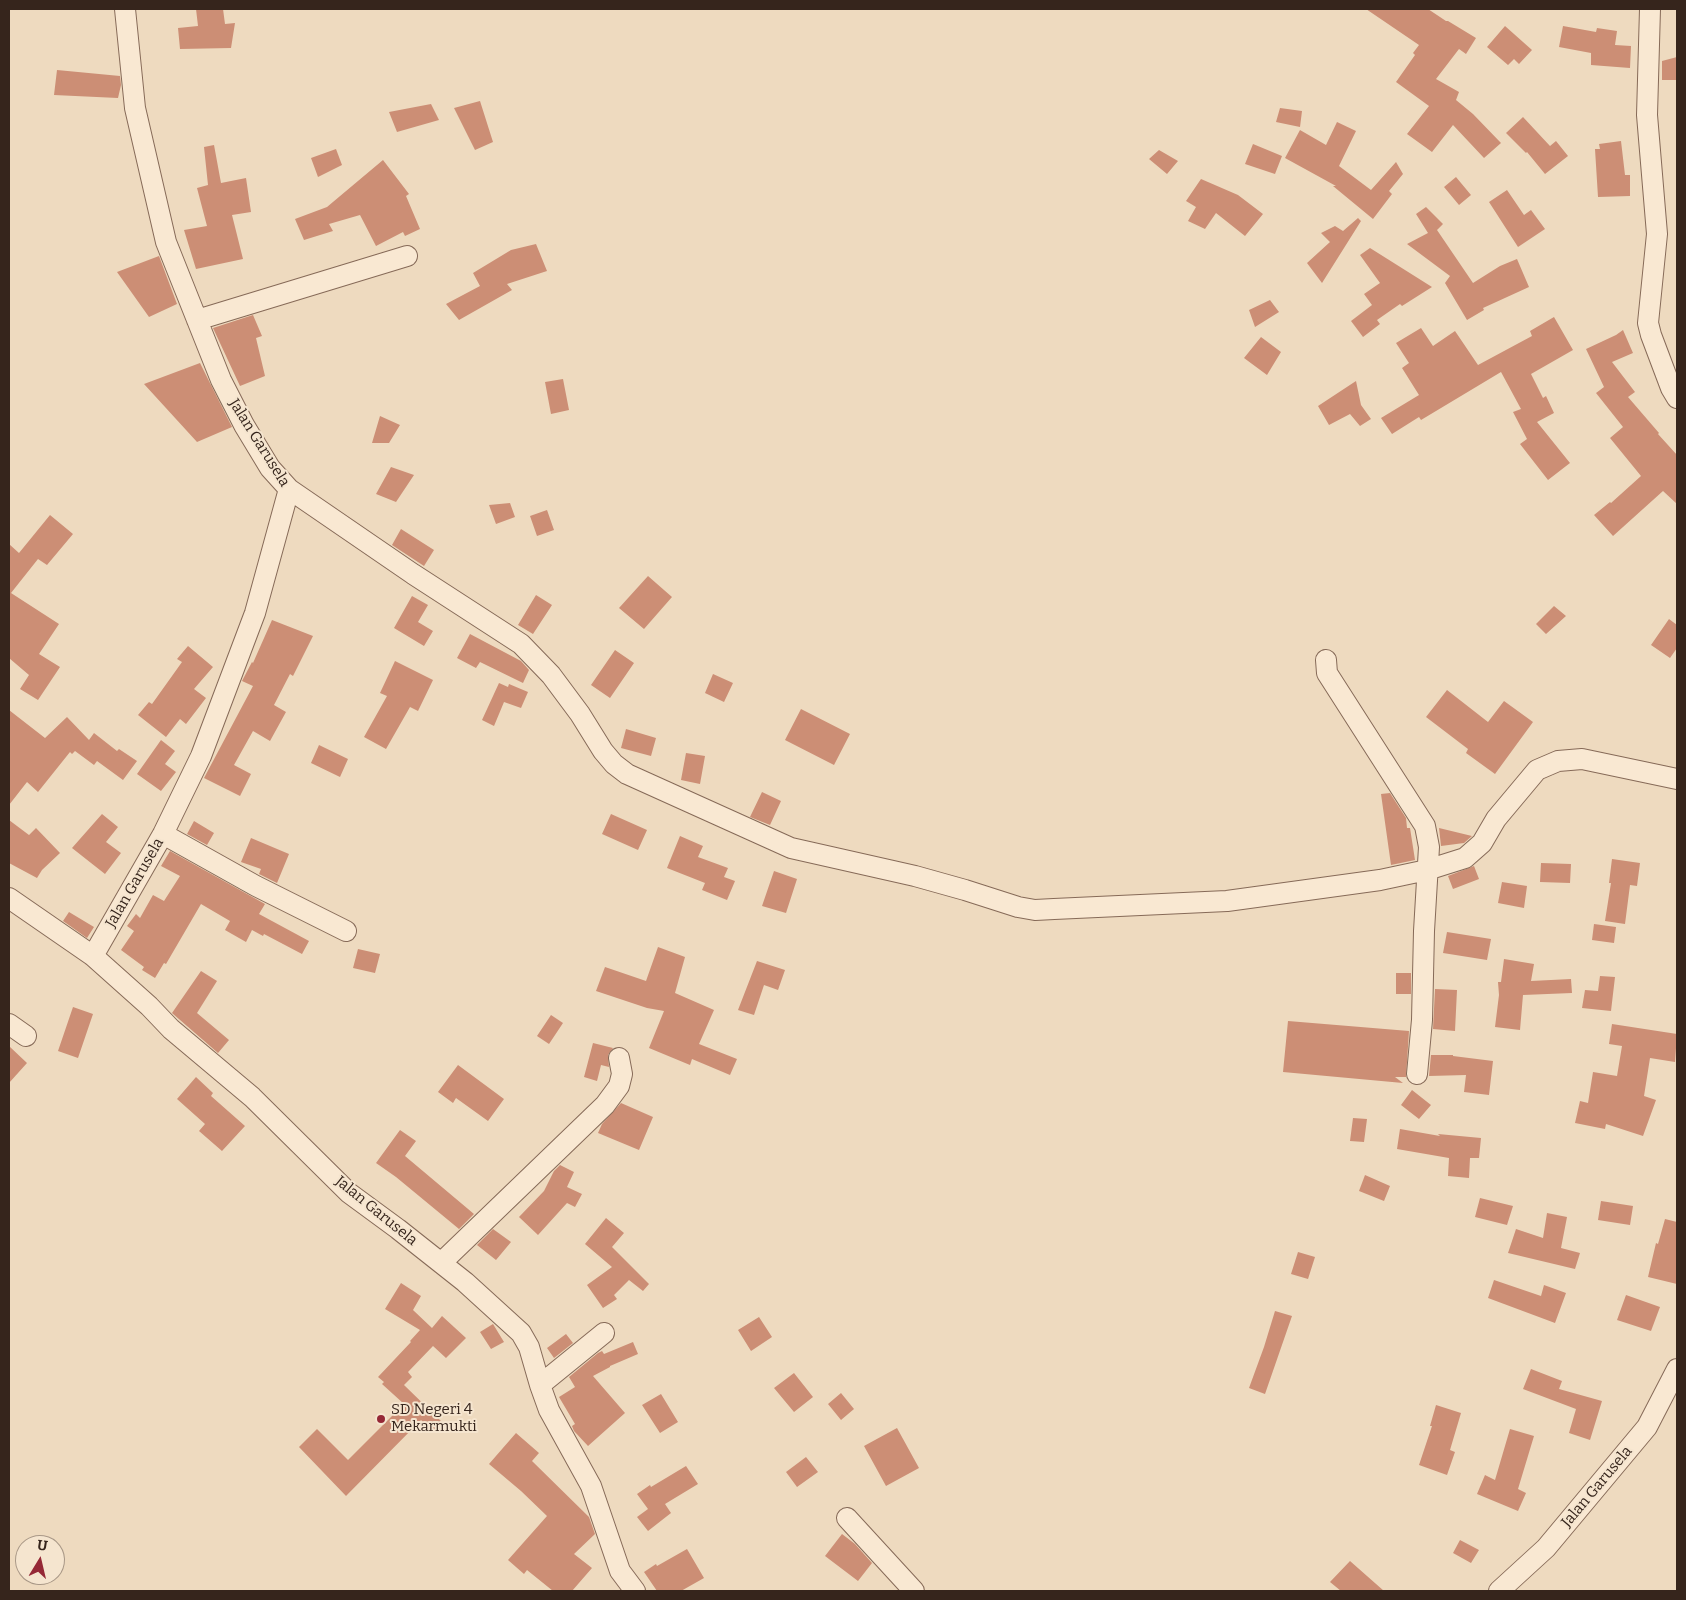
<!DOCTYPE html>
<html>
<head>
<meta charset="utf-8">
<style>
  body { margin:0 }
  #map { position:relative; width:1686px; height:1600px; overflow:hidden; background:#eedabf; font-family:Bitter,serif }
  canvas { display:block }
  .frame { position:absolute; inset:0; border:10px solid #36251c; pointer-events:none }
  .north { position:absolute; left:15px; top:1535px; width:50px; height:50px; box-sizing:border-box; background:#f5e5cf; border:1px solid #a99887; border-radius:50%; rotate:9deg; font-size:14px; font-weight:700; line-height:20px; text-align:center; color:#36251c }
  .north::after { content:''; display:block; margin:auto; width:18px; height:22px; background:#952836; clip-path:polygon(50% 0,100% 100%,50% 72%,0 100%) }
</style>
</head>
<body>
<div id="map">
<canvas width="1686" height="1600"></canvas>
<div class="frame"></div>
<div class="north">U</div>
</div>
<script>
const ctx = document.querySelector('canvas').getContext('2d');
ctx.lineJoin = 'round';
function fillPath(path, color) { ctx.fillStyle = color; ctx.fill(path, 'evenodd'); }
const toPath = rows => new Path2D(rows.map(r => 'M' + r).join(''));
function stroke(path, color, width, dash) { ctx.strokeStyle = color; ctx.lineWidth = width; ctx.lineCap = dash ? 'butt' : 'round'; ctx.setLineDash(dash || []); ctx.stroke(path); }
function drawText(font, color, halo, rows, align = 'center') {
  ctx.font = font + ' Bitter,serif'; ctx.lineWidth = 4; ctx.setLineDash([]); ctx.textBaseline = 'middle'; ctx.strokeStyle = halo; ctx.fillStyle = color; for (const [text, x, y, turn = 0] of rows) {
    ctx.save(); ctx.translate(x, y); ctx.rotate((+turn || 0) * Math.PI / 180); ctx.textAlign = isNaN(turn) ? turn : align; if (halo) ctx.strokeText(text, 0, 0); ctx.fillText(text, 0, 0); ctx.restore();
  }
}
fillPath(toPath([
  [196,9,223,9,225,24,235,23,231,48,180,49,178,28,198,26],
  [1366,9,1428,9,1446,21,1448,21,1476,38,1466,54,1459,49,1436,79,1459,92,1456,100,1473,114,1501,143,1484,158,1453,125,1432,152,1407,134,1429,106,1396,82,1415,55,1413,53,1419,45],
  [1505,26,1532,50,1519,64,1514,59,1508,65,1487,47],
  [1563,26,1596,32,1597,28,1617,31,1615,45,1631,46,1630,68,1591,65,1591,53,1559,47],
  [1677,57,1677,80,1662,80,1662,61],
  [57,70,120,76,121,85,118,98,54,95],
  [480,101,493,142,475,150,454,108],
  [431,104,439,120,397,132,389,112],
  [1280,108,1302,111,1300,127,1276,122],
  [1523,117,1550,146,1556,141,1568,156,1545,174,1527,152,1526,153,1506,133],
  [1337,122,1356,131,1339,166,1371,190,1396,162,1403,174,1389,191,1392,194,1373,219,1333,186,1336,186,1285,158,1300,130,1326,145],
  [1621,141,1625,175,1630,175,1630,196,1598,197,1595,149,1600,149,1599,144],
  [1253,144,1282,156,1275,174,1245,164],
  [214,145,221,183,246,178,251,212,232,215,243,259,196,269,184,230,207,226,197,188,208,185,204,147],
  [336,149,342,165,318,177,311,158],
  [1159,150,1178,161,1167,174,1149,159],
  [383,160,409,194,406,196,420,229,405,236,403,232,376,246,360,215,329,224,333,231,304,240,295,219,327,207],
  [1456,177,1471,195,1459,205,1444,187],
  [1201,179,1238,195,1263,214,1245,236,1216,213,1205,229,1188,221,1196,207,1186,201],
  [1507,190,1524,215,1531,210,1545,229,1518,247,1489,202],
  [1426,207,1443,224,1437,230,1473,283,1500,266,1517,259,1529,287,1483,308,1484,310,1467,320,1445,283,1450,276,1407,244,1428,233,1416,214],
  [1358,218,1361,221,1322,283,1307,263,1330,242,1321,233,1335,226,1343,231],
  [536,244,547,271,507,284,512,290,459,320,446,304,480,286,473,273,511,250],
  [1370,248,1432,287,1402,306,1400,304,1377,320,1380,324,1363,337,1351,321,1372,305,1364,294,1380,283,1360,255],
  [159,256,177,304,149,317,117,272],
  [1270,300,1279,312,1255,327,1249,310],
  [253,315,262,336,256,338,265,376,240,386,213,328],
  [1554,317,1573,350,1531,374,1543,398,1546,396,1554,413,1537,422,1570,463,1548,480,1520,444,1527,439,1513,412,1521,409,1501,372,1421,420,1419,417,1392,434,1381,418,1419,395,1402,368,1409,363,1396,343,1421,328,1433,346,1455,331,1478,365,1532,336,1530,331],
  [1623,330,1633,353,1612,362,1635,392,1628,397,1659,433,1658,434,1677,455,1677,504,1663,491,1613,536,1594,515,1610,502,1611,503,1641,476,1610,438,1623,427,1596,393,1604,387,1586,349,1616,335],
  [1261,337,1281,352,1267,375,1244,358],
  [200,363,232,427,197,442,144,384],
  [563,379,569,410,551,414,545,382],
  [1356,381,1361,405,1371,419,1360,426,1350,414,1329,425,1318,406],
  [380,416,400,425,389,443,372,443],
  [391,467,414,475,396,502,376,494],
  [510,503,515,517,496,524,489,505],
  [547,510,554,530,537,536,530,516],
  [50,515,73,534,47,565,38,559,11,593,59,624,39,654,60,667,38,700,20,689,29,675,9,658,9,544,19,553],
  [401,529,434,550,424,566,392,545],
  [648,576,672,597,644,629,619,608],
  [536,595,552,605,533,634,518,625],
  [412,596,428,605,418,622,433,631,424,646,394,628],
  [1554,606,1566,616,1546,634,1536,624],
  [1669,619,1677,625,1677,648,1670,658,1651,645],
  [272,620,313,636,293,676,290,674,274,705,286,712,270,741,253,731,234,765,251,774,240,796,204,778,253,686,242,681,252,662,253,663],
  [470,634,521,661,529,670,523,683,480,662,476,668,457,658],
  [188,646,213,667,194,689,206,698,186,724,180,719,166,737,138,715,149,702,152,704,182,662,177,659],
  [615,650,634,663,610,698,591,685],
  [395,661,433,680,418,711,410,707,386,749,364,737,387,696,380,693],
  [713,674,733,683,724,702,705,693],
  [499,683,508,687,509,684,528,692,521,708,504,702,494,726,482,720],
  [1447,690,1488,722,1504,701,1533,722,1495,774,1466,753,1468,749,1426,717],
  [801,709,850,734,834,765,785,740],
  [9,710,45,738,67,717,89,740,94,733,117,751,119,749,137,761,123,780,97,761,94,765,75,751,72,754,70,752,38,792,27,782,9,805],
  [626,729,656,738,651,756,621,748],
  [161,740,175,751,165,764,176,772,161,791,137,774],
  [319,745,348,759,340,777,311,763],
  [686,753,705,756,700,784,681,780],
  [762,792,781,801,770,825,750,817],
  [1390,793,1406,818,1407,828,1410,828,1415,860,1391,865,1381,794],
  [102,814,118,827,106,842,121,853,105,874,72,848],
  [611,814,647,830,638,850,602,834],
  [9,820,29,835,36,828,60,853,42,870,37,878,9,863],
  [194,821,214,833,207,845,187,834],
  [1439,828,1472,836,1464,843,1441,846],
  [680,836,703,846,698,857,728,868,724,877,735,881,727,900,702,890,705,883,667,868],
  [251,838,289,854,277,883,259,874,261,869,241,862],
  [170,851,265,904,259,914,309,941,302,954,264,934,263,936,252,930,246,942,225,930,230,921,201,904,166,964,164,963,155,978,142,970,144,967,121,950,134,931,127,926,136,914,140,918,153,895,164,901,180,876,161,866],
  [1612,859,1640,863,1637,886,1630,885,1625,924,1605,921,1611,883,1609,883],
  [1541,863,1571,864,1570,883,1540,882],
  [1474,866,1479,879,1453,889,1448,876],
  [774,871,797,879,786,913,762,906],
  [1502,882,1527,886,1524,908,1498,903],
  [69,912,94,927,87,938,63,921],
  [1594,924,1616,927,1614,943,1592,940],
  [1447,932,1491,939,1487,960,1443,953],
  [658,947,685,957,675,993,714,1010,699,1044,737,1059,730,1075,692,1059,690,1065,649,1048,664,1011,647,1008,596,991,605,967,646,981],
  [358,949,380,954,375,973,353,968],
  [1504,959,1534,964,1531,981,1571,979,1572,993,1523,995,1520,1030,1495,1027,1499,995,1498,982,1501,982],
  [757,961,785,970,778,990,764,985,754,1015,738,1010],
  [201,971,217,981,197,1013,229,1040,218,1053,172,1013],
  [1396,973,1411,973,1411,994,1396,994],
  [1600,976,1615,977,1611,1011,1582,1008,1585,990,1598,991],
  [1435,989,1457,990,1455,1031,1433,1029],
  [73,1007,93,1014,78,1058,58,1051],
  [551,1015,563,1023,549,1044,537,1036],
  [1288,1021,1409,1031,1406,1077,1395,1077,1403,1083,1283,1072],
  [1612,1024,1677,1034,1675,1062,1650,1058,1644,1096,1656,1100,1643,1136,1606,1124,1605,1129,1575,1123,1580,1101,1588,1103,1593,1072,1617,1076,1622,1046,1609,1044],
  [593,1043,613,1048,608,1055,609,1067,601,1065,597,1081,584,1077],
  [9,1046,27,1063,9,1083],
  [1431,1055,1453,1055,1453,1056,1493,1061,1489,1095,1464,1092,1466,1075,1429,1076],
  [458,1065,504,1099,488,1121,456,1098,453,1103,438,1092],
  [196,1077,213,1093,211,1096,245,1126,222,1151,199,1131,205,1124,177,1099],
  [1412,1090,1431,1105,1419,1119,1401,1105],
  [621,1103,653,1117,639,1150,598,1133,602,1124],
  [1353,1118,1367,1119,1364,1142,1350,1141],
  [1400,1129,1440,1136,1438,1134,1481,1138,1479,1158,1470,1158,1469,1178,1448,1176,1449,1158,1397,1149],
  [400,1130,416,1141,405,1156,474,1214,459,1229,396,1177,376,1163],
  [560,1165,574,1172,567,1187,582,1194,575,1207,567,1203,538,1235,519,1217,544,1191,554,1171],
  [1365,1175,1390,1186,1384,1201,1359,1191],
  [1480,1198,1513,1206,1507,1225,1475,1217],
  [1601,1201,1633,1206,1630,1225,1598,1220],
  [1547,1213,1567,1217,1561,1248,1580,1253,1575,1269,1508,1253,1516,1229,1543,1238],
  [606,1218,624,1233,612,1247,649,1284,643,1291,629,1280,614,1295,617,1299,603,1308,587,1285,612,1267,585,1244],
  [1665,1219,1677,1222,1677,1284,1648,1277,1656,1243,1658,1244],
  [493,1229,511,1242,496,1260,477,1245],
  [1298,1252,1315,1257,1308,1279,1291,1274],
  [1494,1280,1541,1296,1544,1285,1566,1293,1555,1323,1488,1298],
  [401,1283,421,1296,413,1310,432,1328,442,1316,466,1338,446,1358,433,1346,408,1372,412,1377,404,1385,442,1422,433,1431,421,1420,346,1496,299,1447,317,1429,348,1460,404,1404,382,1384,384,1382,378,1377,411,1342,410,1341,420,1330,385,1309],
  [1626,1295,1660,1307,1651,1331,1617,1320],
  [1275,1311,1292,1316,1265,1394,1249,1388,1264,1347],
  [759,1317,772,1337,751,1351,738,1330],
  [493,1324,504,1342,491,1349,480,1332],
  [566,1334,573,1343,554,1358,547,1348],
  [633,1342,638,1354,610,1366,610,1367,593,1376,625,1413,588,1446,574,1431,572,1426,575,1424,559,1397,575,1387,569,1377,598,1353,602,1351,604,1354],
  [1531,1369,1562,1381,1559,1389,1602,1401,1590,1440,1569,1433,1576,1409,1523,1389],
  [794,1373,813,1397,794,1412,774,1388],
  [841,1393,854,1409,841,1420,828,1404],
  [661,1394,678,1422,660,1433,642,1405],
  [1436,1405,1461,1413,1450,1450,1455,1452,1447,1475,1419,1465,1432,1426,1430,1426],
  [897,1428,919,1468,886,1486,864,1446],
  [1510,1429,1534,1436,1518,1489,1526,1493,1518,1511,1477,1494,1485,1475,1495,1480],
  [516,1433,539,1453,532,1461,589,1517,595,1534,574,1554,592,1568,572,1591,553,1591,527,1570,524,1574,508,1560,547,1516,521,1491,489,1464],
  [806,1457,818,1472,797,1487,786,1472],
  [686,1466,698,1484,665,1504,671,1513,648,1531,637,1517,648,1509,637,1494,650,1485,651,1487],
  [842,1534,855,1544,872,1563,858,1581,825,1556],
  [1460,1540,1479,1550,1471,1563,1453,1553],
  [687,1549,704,1578,681,1591,657,1591,644,1572,656,1564,657,1566],
  [1350,1561,1384,1591,1341,1591,1330,1582]
]), '#cc8e75');
const street = toPath([
  [1650,9,1647,115,1657,234,1648,323,1651,335,1671,388,1677,398],
  [197,320,407,256],
  [289,489,413,574,521,644,551,675,580,714,603,751,614,764,627,774,791,848,915,876,965,890,1018,907,1035,910,1054,909,1227,901,1380,880,1427,870,1465,858,1482,843,1496,819,1537,770,1558,761,1582,759,1677,779],
  [1326,660,1327,673,1425,826,1429,847,1424,931,1422,1020,1417,1074],
  [163,834,256,886,346,931],
  [9,898,93,956,149,1006,171,1029,252,1097,349,1193,398,1229,465,1282,521,1333,529,1347,540,1385,549,1410,591,1486,620,1571,635,1591],
  [93,956,163,834,201,756,255,613,289,489,270,468,244,425,221,380,166,242,135,108,125,9],
  [9,1024,26,1036],
  [441,1263,605,1105,619,1086,622,1074,619,1058],
  [540,1385,604,1333],
  [847,1518,914,1591],
  [1499,1591,1546,1548,1647,1427,1677,1369]
]);
stroke(street, '#866a58', 22);
stroke(street, '#f9e8d2', 20);
for (const [x, y, r, color] of [
  [381,1419,5,"#952836"]
]) { const dot = new Path2D(); dot.arc(x, y, r, 0, 2 * Math.PI); ctx.fillStyle = color; ctx.fill(dot); stroke(dot, '#f5e5cf', 2); }
drawText('15px', '#36251c', '#f5e5cf', [
  ["Jalan Garusela",259,443,58],
  ["Jalan Garusela",135,883,-60],
  ["Jalan Garusela",376,1211,39],
  ["Jalan Garusela",1597,1487,-50]
]);
drawText('15px', '#36251c', '#f5e5cf', [
  ["SD Negeri 4",391,1410],
  ["Mekarmukti",391,1427]
], 'left');
</script>
</body>
</html>
